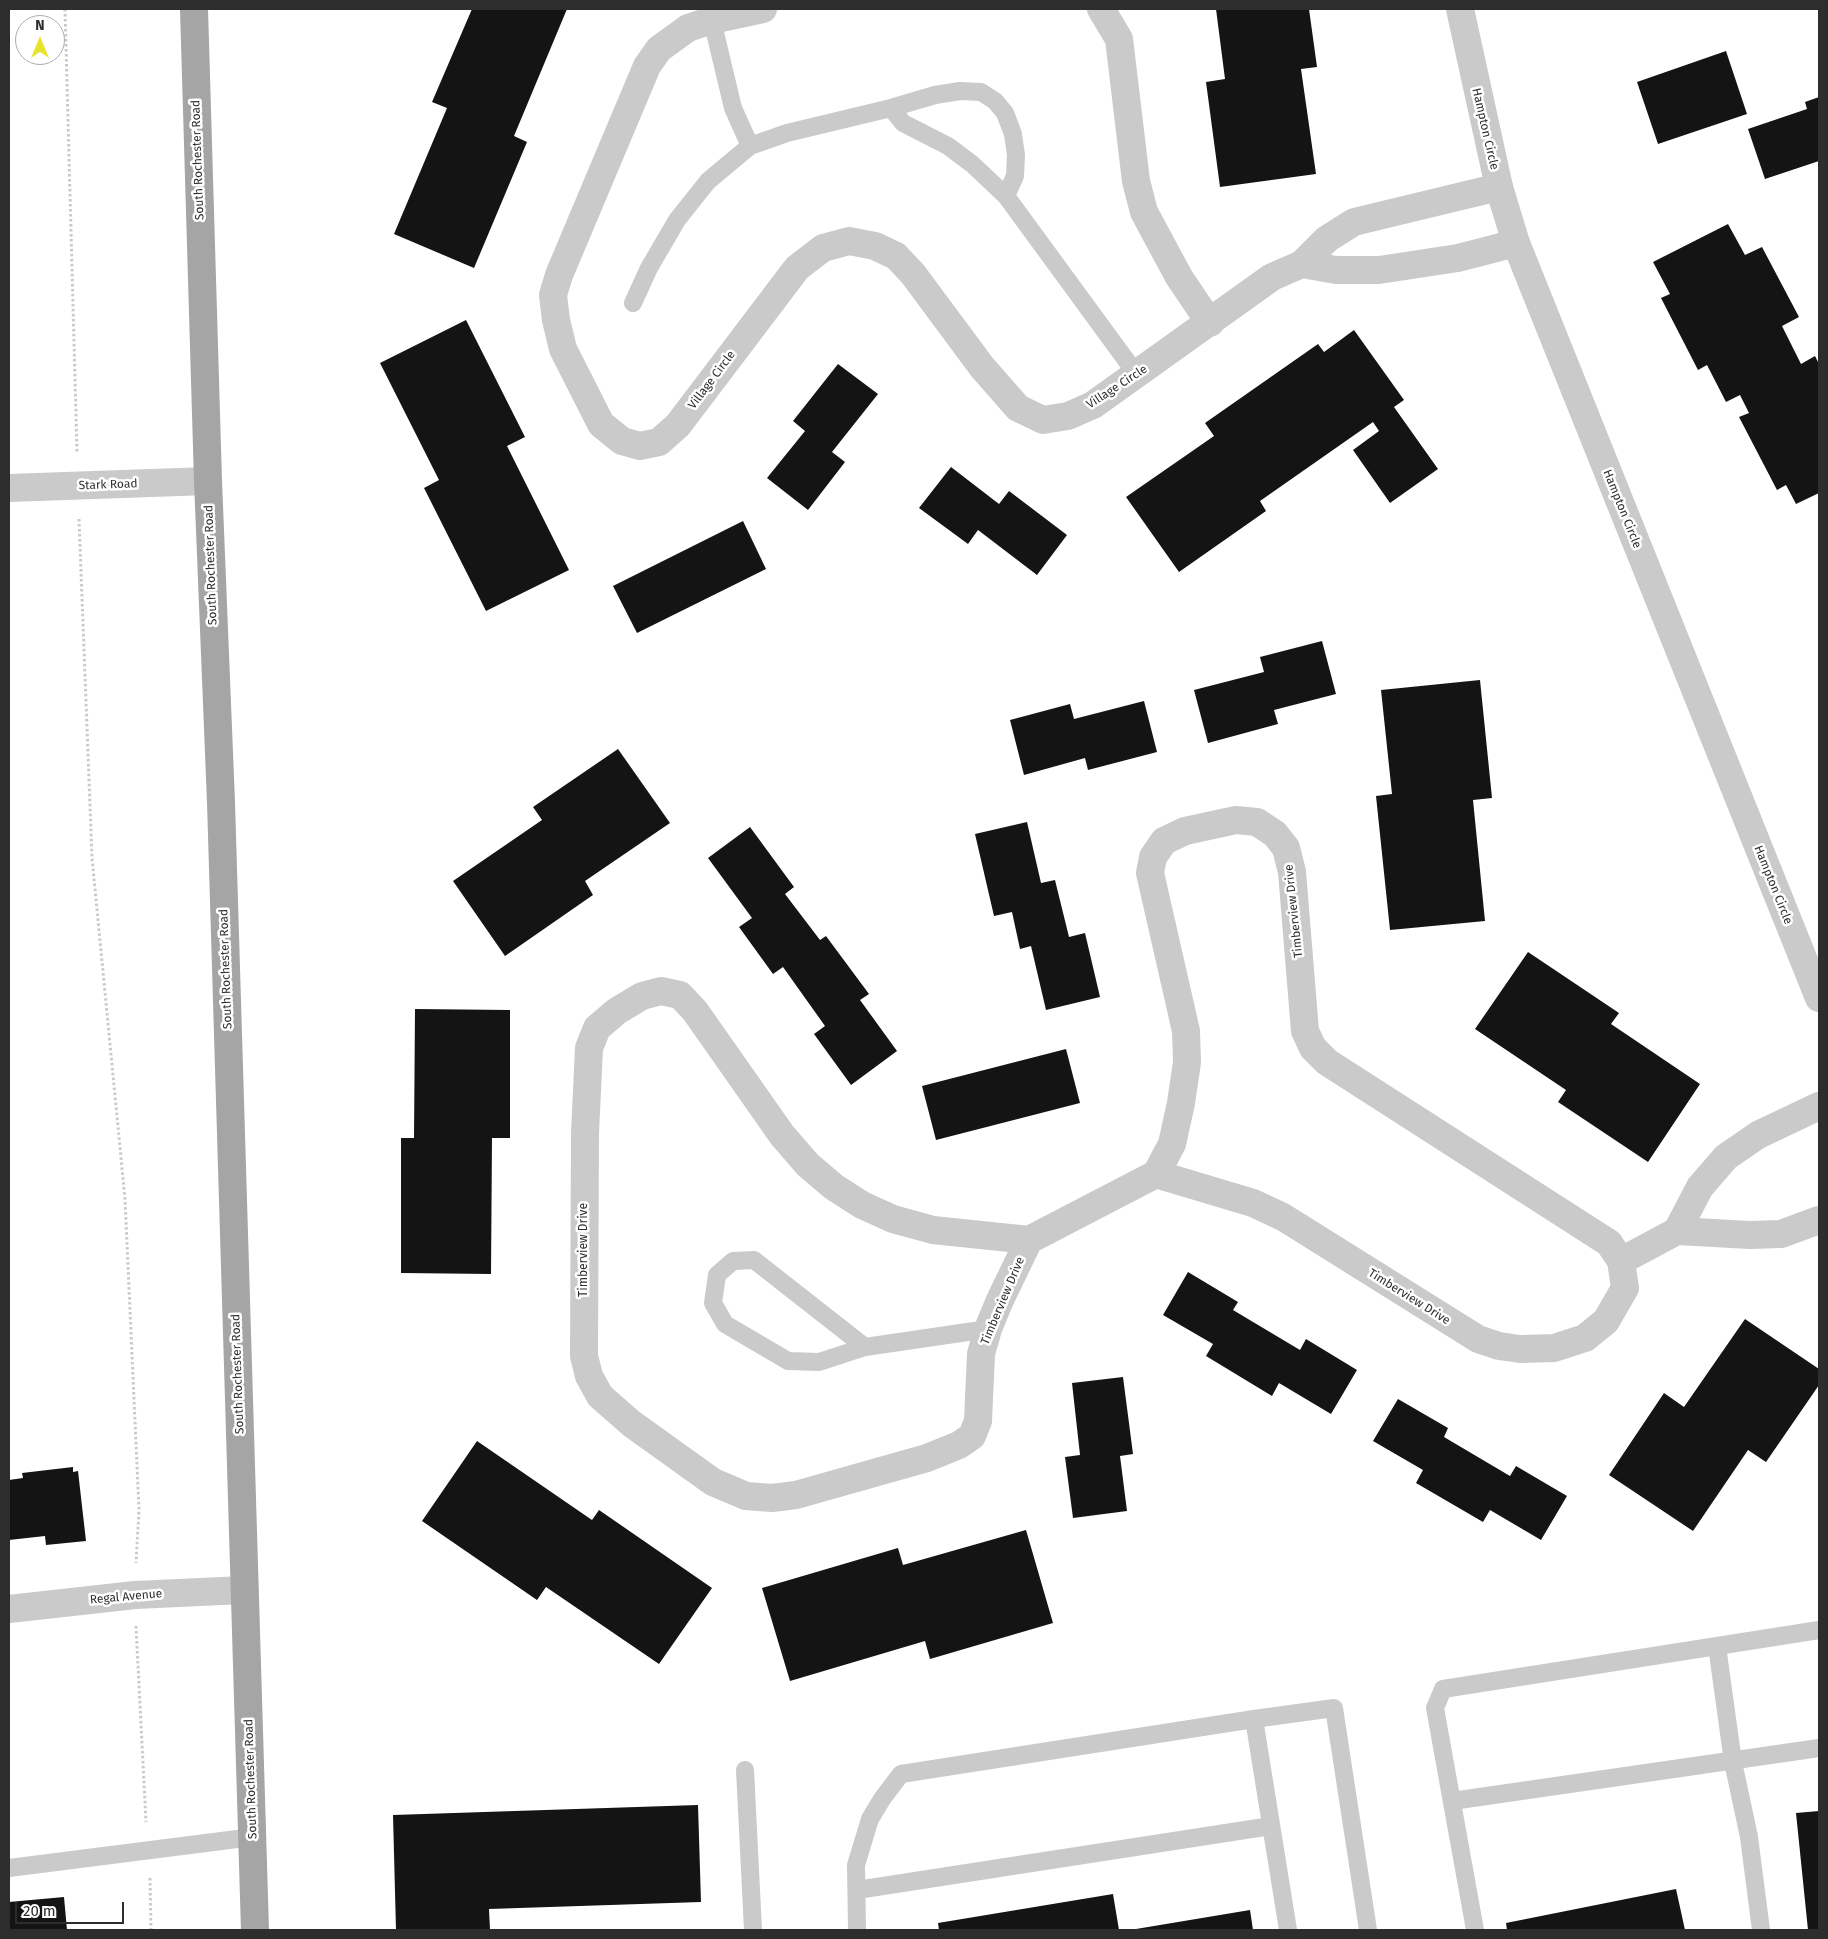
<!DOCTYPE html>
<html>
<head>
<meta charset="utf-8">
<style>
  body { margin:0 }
  #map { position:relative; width:1828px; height:1939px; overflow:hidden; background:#fff; font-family:"Fira Sans",sans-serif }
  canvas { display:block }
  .frame { position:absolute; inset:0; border:10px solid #2d2d2d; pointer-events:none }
  .north { position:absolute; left:15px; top:15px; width:50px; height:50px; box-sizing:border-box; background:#fff; border:1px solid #ababab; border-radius:50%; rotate:0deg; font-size:14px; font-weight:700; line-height:20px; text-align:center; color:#2d2d2d }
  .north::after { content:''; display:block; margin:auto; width:18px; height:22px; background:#e9e32b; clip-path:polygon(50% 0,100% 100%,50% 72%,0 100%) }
  .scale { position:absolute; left:15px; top:1902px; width:109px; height:22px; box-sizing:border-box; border:2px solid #2d2d2d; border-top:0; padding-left:6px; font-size:15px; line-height:18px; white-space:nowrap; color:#2d2d2d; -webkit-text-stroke:4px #fff; paint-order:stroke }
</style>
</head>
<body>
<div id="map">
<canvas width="1828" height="1939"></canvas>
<div class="frame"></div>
<div class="north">N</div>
<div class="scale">20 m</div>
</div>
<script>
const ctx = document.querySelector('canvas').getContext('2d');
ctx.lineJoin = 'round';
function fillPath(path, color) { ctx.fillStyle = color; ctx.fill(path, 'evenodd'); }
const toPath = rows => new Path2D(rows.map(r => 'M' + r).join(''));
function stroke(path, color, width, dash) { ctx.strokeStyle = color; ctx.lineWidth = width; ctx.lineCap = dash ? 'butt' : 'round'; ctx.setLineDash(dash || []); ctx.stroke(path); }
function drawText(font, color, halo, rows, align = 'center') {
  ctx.font = font + ' "Fira Sans",sans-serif'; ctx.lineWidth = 5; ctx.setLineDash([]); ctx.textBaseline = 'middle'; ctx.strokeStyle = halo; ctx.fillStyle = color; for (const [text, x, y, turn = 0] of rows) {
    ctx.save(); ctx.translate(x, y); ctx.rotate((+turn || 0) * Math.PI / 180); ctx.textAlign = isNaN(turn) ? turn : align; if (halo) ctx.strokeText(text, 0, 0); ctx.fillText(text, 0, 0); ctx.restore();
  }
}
fillPath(toPath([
  [472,9,567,9,514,136,527,142,474,268,394,234,447,108,432,102],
  [1216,9,1309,9,1317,67,1301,69,1316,174,1220,187,1206,82,1225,79],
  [1726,51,1747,114,1658,144,1637,82],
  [1819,97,1819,161,1765,179,1748,129,1807,109,1805,102],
  [1728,224,1745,255,1762,247,1799,317,1782,326,1801,364,1815,356,1819,364,1819,493,1796,504,1786,485,1777,490,1739,417,1749,413,1740,395,1726,402,1707,365,1698,370,1661,298,1670,294,1653,262],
  [466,320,525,437,507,446,569,570,486,611,424,488,439,480,380,363],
  [1354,330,1404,400,1394,407,1438,469,1390,503,1353,450,1379,431,1373,422,1260,501,1266,511,1179,572,1126,497,1214,436,1205,423,1318,344,1324,352],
  [838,364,878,394,832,452,845,462,808,510,767,478,805,431,793,421],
  [951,467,999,504,1009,491,1067,535,1037,575,978,530,968,544,919,508],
  [743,521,766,569,637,633,613,586],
  [1322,641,1336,694,1274,710,1278,724,1208,743,1194,690,1264,672,1260,657],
  [1480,680,1492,798,1473,800,1485,921,1390,930,1376,796,1392,794,1381,690],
  [1144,701,1157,752,1088,770,1085,758,1024,775,1010,720,1070,704,1074,719],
  [618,749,670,823,585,881,593,895,505,956,453,881,542,820,533,807],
  [1027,822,1041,883,1055,880,1069,937,1085,933,1100,997,1046,1010,1031,946,1020,949,1012,912,994,916,975,834],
  [750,827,794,887,785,894,820,940,826,936,869,994,860,1000,897,1051,851,1085,814,1034,825,1026,783,967,773,974,739,927,752,918,708,858],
  [1528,952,1619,1013,1611,1024,1700,1084,1648,1162,1558,1102,1566,1090,1475,1029],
  [415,1009,510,1010,510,1138,492,1138,491,1274,401,1273,401,1138,414,1138],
  [1066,1049,1080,1103,936,1140,922,1086],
  [1188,1272,1238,1302,1233,1310,1300,1350,1306,1339,1357,1370,1331,1414,1279,1383,1272,1396,1206,1356,1213,1344,1163,1315],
  [1745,1319,1819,1369,1819,1385,1766,1462,1748,1450,1693,1531,1609,1475,1664,1393,1684,1407],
  [1123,1377,1133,1454,1120,1456,1127,1511,1073,1518,1065,1457,1080,1455,1072,1383],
  [1398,1399,1448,1428,1444,1437,1510,1476,1516,1466,1567,1496,1541,1540,1490,1510,1483,1522,1416,1483,1423,1470,1373,1441],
  [477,1441,592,1520,599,1510,712,1588,659,1664,546,1587,537,1600,422,1521],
  [73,1467,73,1472,78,1471,86,1541,46,1545,45,1536,9,1540,9,1480,23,1478,22,1473],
  [1026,1530,1053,1623,930,1659,925,1641,790,1681,762,1588,898,1548,903,1565],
  [698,1805,701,1902,489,1909,490,1930,396,1930,393,1815],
  [1819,1811,1819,1930,1808,1930,1796,1813],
  [1676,1889,1685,1930,1507,1930,1506,1923],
  [1113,1894,1119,1930,939,1930,938,1923],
  [64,1897,67,1930,9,1930,9,1902],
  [1250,1910,1253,1930,1137,1930,1136,1929]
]), '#141414');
stroke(toPath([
  [65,9,77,452],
  [79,519,92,858,125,1199,139,1510,136,1563],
  [136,1626,146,1822],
  [150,1878,151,1930]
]), '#cacaca', 3, [2.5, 2.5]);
stroke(toPath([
  [712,20,733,108,750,146],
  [891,108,903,123,948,146,972,164,1006,196,1137,375],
  [633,303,649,268,677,220,708,181,750,146,787,133,891,108,935,95,960,91,981,92,995,101,1005,113,1013,134,1016,155,1015,176,1006,196],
  [865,1347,754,1260,733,1261,717,1275,713,1303,725,1324,788,1361,819,1362,865,1347,988,1329],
  [1717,1646,1733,1762,1749,1837,1761,1930],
  [1254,1719,1334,1708,1368,1930],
  [745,1770,753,1930],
  [1452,1801,1819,1748],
  [9,1868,253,1837],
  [857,1890,1271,1826],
  [857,1930,856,1865,870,1819,882,1799,901,1774,1254,1719,1288,1930],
  [1475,1930,1435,1708,1443,1689,1819,1630]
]), '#cacaca', 18);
stroke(toPath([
  [763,9,712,20,688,28,659,49,647,66,559,275,553,295,556,320,563,349,601,424,622,441,640,446,659,442,678,425,797,268,823,248,849,241,875,246,896,256,913,274,982,367,1018,408,1043,420,1068,416,1093,405,1272,277,1302,264,1327,239,1354,222,1499,187],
  [1101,9,1119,39,1136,181,1144,212,1179,277,1210,323],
  [1302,264,1336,270,1379,270,1458,258,1516,243],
  [9,488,208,481],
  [1677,1231,1700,1187,1726,1157,1758,1135,1819,1106],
  [1029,1240,1000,1300,988,1329,981,1354,978,1421,972,1436,959,1445,927,1458,796,1495,772,1498,746,1496,713,1482,632,1424,600,1396,589,1376,584,1356,585,1133,589,1048,597,1028,617,1011,642,996,661,991,680,995,695,1011,782,1135,808,1165,834,1187,862,1205,893,1219,933,1230,1029,1240,1156,1174,1172,1144,1181,1103,1187,1062,1186,1031,1150,873,1153,857,1164,841,1185,831,1236,820,1257,822,1275,834,1286,848,1292,872,1305,1031,1313,1048,1327,1062,1609,1243,1621,1261,1625,1288,1606,1321,1585,1338,1554,1348,1520,1349,1499,1346,1478,1339,1283,1217,1253,1203,1156,1174],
  [1621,1261,1677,1231,1750,1235,1781,1234,1819,1220],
  [9,1609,135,1595,244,1590]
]), '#cacaca', 28);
stroke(toPath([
  [1460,9,1499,187,1516,243,1819,998]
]), '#cacaca', 28);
stroke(toPath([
  [194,9,208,481,221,802,255,1930]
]), '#a5a5a5', 28);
drawText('12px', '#2d2d2d', '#fff', [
  ["Hampton Circle",1485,129,77],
  ["South Rochester Road",198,160,-92],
  ["Village Circle",712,380,-53],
  ["Village Circle",1117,387,-33],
  ["Stark Road",108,485,-2],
  ["Hampton Circle",1622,509,68],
  ["South Rochester Road",211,565,-92],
  ["Hampton Circle",1773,885,68],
  ["Timberview Drive",1294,911,-96],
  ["South Rochester Road",226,969,-92],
  ["Timberview Drive",584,1250,-90],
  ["Timberview Drive",1409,1297,32],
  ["Timberview Drive",1003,1301,-67],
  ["South Rochester Road",238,1374,-92],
  ["Regal Avenue",126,1597,-5],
  ["South Rochester Road",251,1779,-92]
]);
</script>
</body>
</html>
